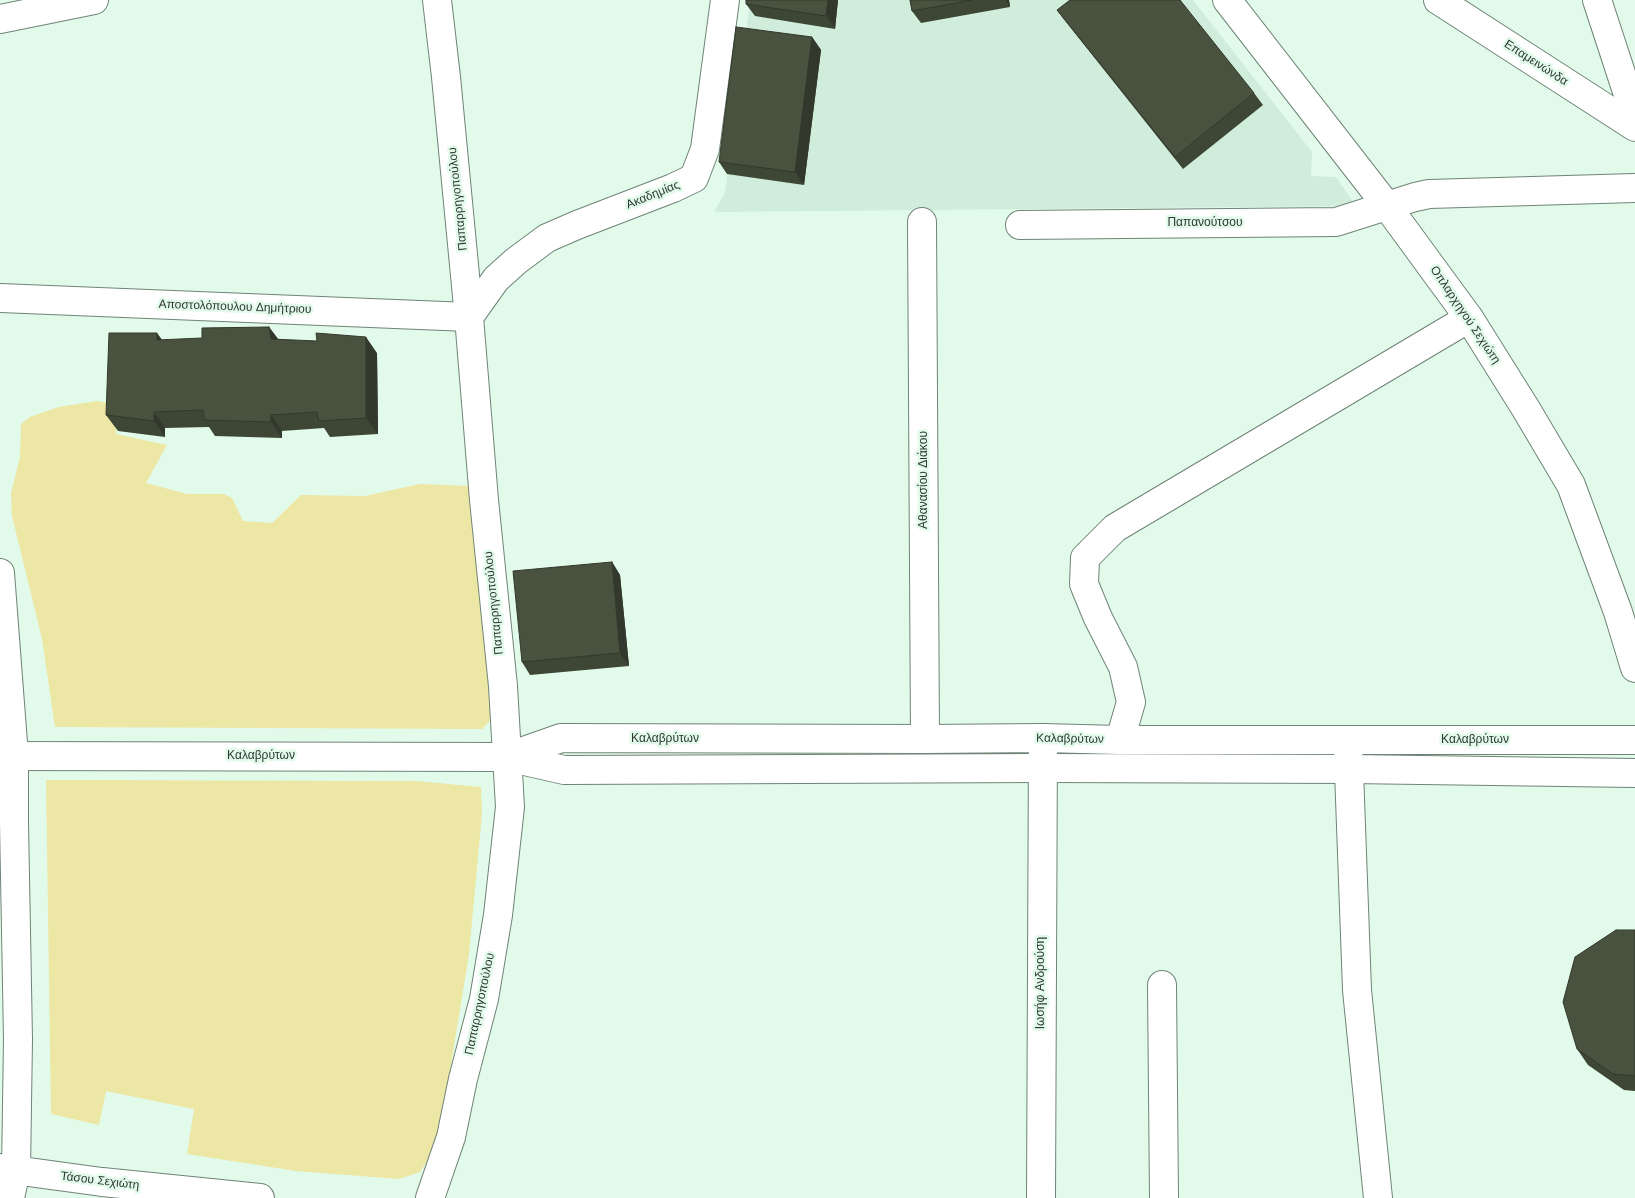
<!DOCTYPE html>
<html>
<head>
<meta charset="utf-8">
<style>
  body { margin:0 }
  canvas { display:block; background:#e2faea }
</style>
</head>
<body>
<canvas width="1635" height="1198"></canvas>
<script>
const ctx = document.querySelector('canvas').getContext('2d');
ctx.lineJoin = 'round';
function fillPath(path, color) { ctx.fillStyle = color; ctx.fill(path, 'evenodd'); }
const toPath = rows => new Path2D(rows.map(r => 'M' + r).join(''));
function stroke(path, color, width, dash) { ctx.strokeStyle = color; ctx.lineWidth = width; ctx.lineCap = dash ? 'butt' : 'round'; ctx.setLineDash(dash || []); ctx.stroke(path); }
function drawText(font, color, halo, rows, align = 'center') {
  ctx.font = font + ' Helvetica,sans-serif'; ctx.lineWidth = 5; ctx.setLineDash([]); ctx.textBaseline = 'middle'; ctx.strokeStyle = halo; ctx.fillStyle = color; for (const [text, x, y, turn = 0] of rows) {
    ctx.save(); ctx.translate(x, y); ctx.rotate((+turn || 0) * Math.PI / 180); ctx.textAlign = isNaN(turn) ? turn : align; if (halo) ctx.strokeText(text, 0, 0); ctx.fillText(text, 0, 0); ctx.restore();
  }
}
fillPath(toPath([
  [750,0,1193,0,1312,152,1311,176,1336,177,1356,206,714,212,725,193]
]), '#cfedda');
fillPath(toPath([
  [97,401,115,404,116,434,167,445,146,483,187,494,224,494,232,498,243,521,272,523,301,495,365,496,420,484,470,486,497,713,482,729,55,727,42,639,12,516,11,493,20,457,21,424,30,417,59,407],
  [46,780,416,781,481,787,482,814,469,954,438,1144,420,1172,399,1179,296,1171,187,1154,194,1109,106,1091,99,1125,51,1114]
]), '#ece7a4');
const street = toPath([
  [1597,0,1635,116],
  [922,222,925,739],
  [1020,225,1336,222,1415,197,1429,194,1635,188],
  [0,298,469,317],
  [0,573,14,756,14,823,18,1039,16,1170,10,1198],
  [1120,740,1131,702,1123,667,1098,618,1084,584,1085,558,1115,528,1469,318],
  [1348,744,1357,990,1378,1198],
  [1162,985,1164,1198],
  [0,1168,102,1182,260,1198],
  [1041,1198,1043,738]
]);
const secondary = toPath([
  [1227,0,1387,206,1469,318,1526,409,1571,485,1618,612,1635,668],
  [1438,0,1635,127],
  [0,19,94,0],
  [469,317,496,279,516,261,547,238,577,225,673,188,694,178,705,149,725,0],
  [0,756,507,757,564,770,1042,768,1350,769,1635,773],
  [507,757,561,738,925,739,1043,738,1120,740,1635,740],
  [430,1198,451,1137,463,1079,484,999,498,915,510,807,503,686,484,500,469,317,446,77,437,0]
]);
stroke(street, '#6f8476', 30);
stroke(secondary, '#6f8476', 30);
stroke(street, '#fff', 28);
stroke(secondary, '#fff', 28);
fillPath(toPath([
  [838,0,835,29,755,16,746,4],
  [910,0,1009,0,1010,7,921,23,912,11],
  [1057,10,1254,93,1263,105,1183,169,1066,22],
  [812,37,821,50,804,185,727,174,719,162],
  [269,327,278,339,377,353,378,434,330,437,324,428,282,431,282,438,215,436,209,427,165,428,165,437,118,431,106,415,202,338],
  [612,562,620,575,629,666,530,675,522,662],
  [1635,930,1635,1091,1624,1090,1588,1065,1577,1049]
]), '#3e4736');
fillPath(toPath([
  [828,0,838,0,835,29,826,16],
  [1005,0,1009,0,1010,7],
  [812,37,821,50,804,185,795,172],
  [269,327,281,343,271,339],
  [157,333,169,349,157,340],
  [366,337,377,353,378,434,366,418],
  [154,412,165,428,165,437,154,421],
  [271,415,282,431,282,438,271,422],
  [612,562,620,575,629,666,620,653]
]), '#32392c');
const building = toPath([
  [746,0,828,0,826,16,746,4,746,0],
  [910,0,972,0,912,11,910,0],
  [1070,0,1180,0,1254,93,1175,157,1057,10,1070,0],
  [736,27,812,37,795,172,719,162,736,27],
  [269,327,271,339,317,341,316,333,366,337,366,418,319,421,317,412,271,415,271,422,204,420,203,410,154,412,154,421,106,415,109,333,157,333,157,340,202,338,202,328,269,327],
  [612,562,620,653,522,662,513,571,612,562],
  [1616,930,1635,930,1635,1076,1613,1074,1577,1049,1563,1002,1575,957,1616,930]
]);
fillPath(building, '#48523f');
stroke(building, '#32392c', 1);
drawText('12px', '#2f3832', '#e2faea', [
  ["Επαμεινώνδα",1536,63,33],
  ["Ακαδημίας",653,195,-22],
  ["Παπαρρηγοπούλου",458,199,-96],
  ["Παπανούτσου",1205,223],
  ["Αποστολόπουλου Δημήτριου",235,307,2],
  ["Οπλαρχηγού Σεχιώτη",1465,315,56],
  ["Αθανασίου Διάκου",924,480,-90],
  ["Παπαρρηγοπούλου",494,603,-96],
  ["Καλαβρύτων",665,739],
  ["Καλαβρύτων",1070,739,1],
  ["Καλαβρύτων",1475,740],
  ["Καλαβρύτων",261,756],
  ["Ιωσήφ Ανδρούση",1041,983,-90],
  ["Παπαρρηγοπούλου",480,1004,-78],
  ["Τάσου Σεχιώτη",100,1181,7]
]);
</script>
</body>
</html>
